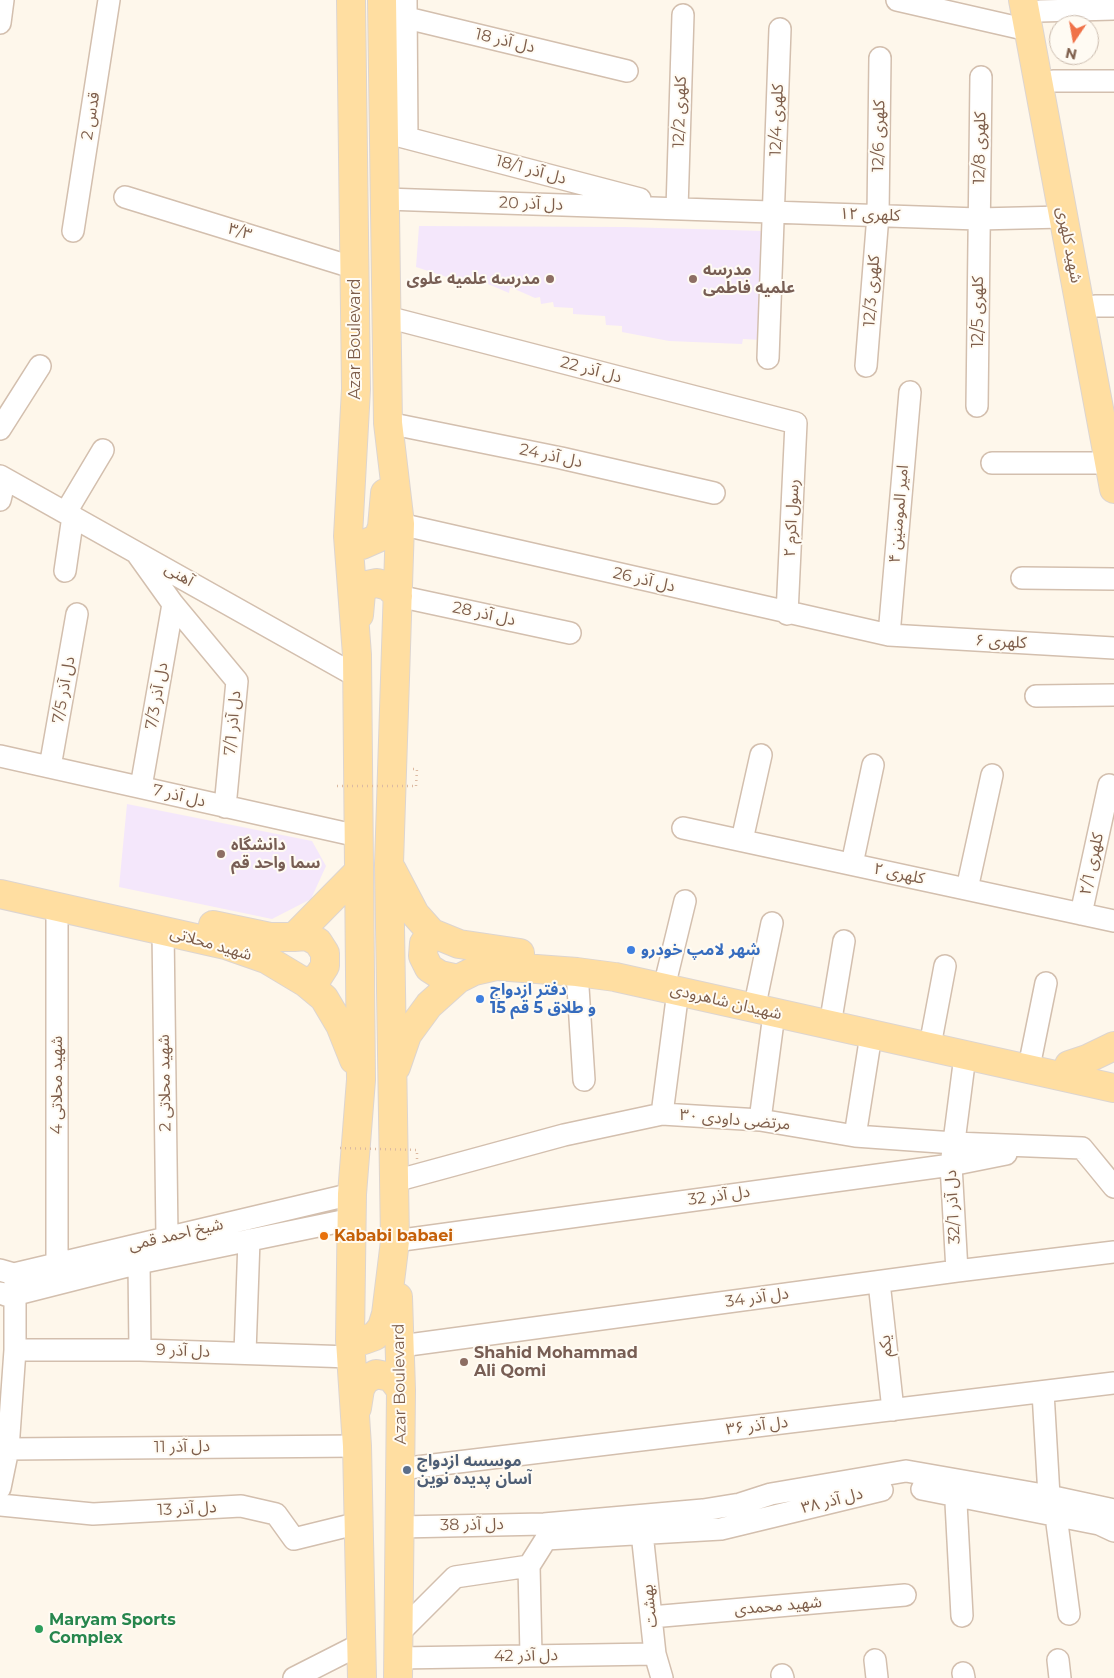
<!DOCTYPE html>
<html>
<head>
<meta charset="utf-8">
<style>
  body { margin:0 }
  #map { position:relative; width:1114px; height:1678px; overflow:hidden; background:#fef7eb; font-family:Montserrat,sans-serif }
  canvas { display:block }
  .north { position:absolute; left:1049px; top:15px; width:50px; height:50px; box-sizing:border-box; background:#fffbf3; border:1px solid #cbbcaf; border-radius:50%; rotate:192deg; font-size:14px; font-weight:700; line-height:20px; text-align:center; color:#7d5d4a }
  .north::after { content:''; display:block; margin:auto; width:18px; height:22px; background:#f07248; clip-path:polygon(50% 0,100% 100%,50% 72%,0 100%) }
</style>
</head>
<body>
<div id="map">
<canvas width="1114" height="1678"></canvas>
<div class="north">N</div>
</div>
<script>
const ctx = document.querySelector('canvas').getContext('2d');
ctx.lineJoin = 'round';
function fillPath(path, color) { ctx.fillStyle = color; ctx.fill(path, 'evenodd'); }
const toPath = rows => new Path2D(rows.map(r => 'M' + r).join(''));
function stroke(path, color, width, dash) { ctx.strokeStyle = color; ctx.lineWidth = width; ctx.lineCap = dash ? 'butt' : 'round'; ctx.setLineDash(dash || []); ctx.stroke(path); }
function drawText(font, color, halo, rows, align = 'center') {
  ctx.font = font + ' Montserrat,"Noto Sans Arabic",sans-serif'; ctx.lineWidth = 4; ctx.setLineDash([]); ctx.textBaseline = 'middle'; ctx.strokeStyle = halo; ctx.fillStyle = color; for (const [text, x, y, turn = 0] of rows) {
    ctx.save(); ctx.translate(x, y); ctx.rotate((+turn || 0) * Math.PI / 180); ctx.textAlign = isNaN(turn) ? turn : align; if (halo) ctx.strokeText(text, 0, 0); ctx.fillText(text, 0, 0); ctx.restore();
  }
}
fillPath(toPath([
  [419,226,625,227,763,231,761,340,743,339,742,344,669,341,622,332,622,326,606,325,605,316,573,314,573,308,554,307,553,302,541,304,540,297,535,298,510,287,509,293,467,275,465,283,416,267],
  [127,804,312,841,326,866,311,899,272,919,119,887]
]), '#f4e7fb');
const minor = toPath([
  [406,0,407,138],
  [897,0,1028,30],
  [1040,11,1114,9],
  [382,12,627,71],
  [0,23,3,0],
  [1053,81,1114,81],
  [384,132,640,199],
  [125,197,355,268],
  [385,199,978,219,1063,217],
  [677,209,683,15],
  [73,231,109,0],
  [1095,306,1114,306],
  [387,317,796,423,787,614],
  [768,358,780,29],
  [866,366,878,215,880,58],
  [977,406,981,77],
  [388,423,561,458,714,493],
  [0,429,40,366],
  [992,463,1109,463],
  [0,476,358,677],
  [0,500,5,479],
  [66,512,103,450],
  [400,524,889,635,1114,648],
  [138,555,173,604,237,681,225,807],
  [65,571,73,516],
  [1022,578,1114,579],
  [398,596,570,633],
  [889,635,910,392],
  [1036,696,1114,695],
  [0,756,358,836],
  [50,767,77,614],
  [141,787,173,604],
  [683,828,1114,921],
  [742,840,761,755],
  [852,864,873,765],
  [967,889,992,775],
  [1081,914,1109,785],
  [163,930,167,1237],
  [577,972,584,1080],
  [667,975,685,901],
  [757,995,772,923],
  [832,1013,844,941],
  [932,1035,945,966],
  [1031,1057,1046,983],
  [662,1114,678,991],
  [760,1120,774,1014],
  [855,1136,871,1035],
  [395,1181,564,1135,662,1114,760,1120,855,1136,954,1143,1082,1148,1114,1187],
  [395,1241,951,1165,1006,1154],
  [57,1263,57,906],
  [139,1263,140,1350],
  [0,1270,14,1274,352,1194],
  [957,1271,951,1165,965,1056],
  [879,1282,893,1410],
  [0,1293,9,1296,17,1294,139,1263,352,1219],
  [401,1346,957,1271,1114,1252],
  [15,1350,140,1350,351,1357],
  [245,1353,249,1240],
  [1043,1392,1049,1496],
  [8,1449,357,1446],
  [400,1469,1114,1383],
  [955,1484,962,1616],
  [0,1488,8,1449,15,1350,15,1281],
  [922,1489,1099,1524,1114,1531],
  [0,1505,93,1514,241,1506,276,1514,294,1539,359,1523],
  [1056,1516,1069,1614],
  [400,1527,544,1524,703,1510,740,1504,771,1494,906,1471,1049,1496,1114,1510],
  [642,1533,655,1654,662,1678],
  [651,1617,905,1595],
  [398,1634,455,1577,529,1566],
  [531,1655,529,1566,546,1539,721,1529,882,1490],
  [398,1658,655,1654],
  [875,1660,877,1678],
  [1058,1660,1060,1678],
  [963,1673,964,1678],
  [782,1675,783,1678],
  [294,1678,361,1644]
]);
const major = toPath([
  [351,0,356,389,348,536,357,655,361,1080,352,1194,350,1340,357,1446,362,1678],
  [1023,0,1114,489],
  [348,536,354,543,362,545,378,538,382,527,385,493],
  [359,615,361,593,367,585,377,583,388,586,398,596],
  [392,870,415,914,432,933,459,944,520,953],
  [0,894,226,945,266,959,306,983,324,998,340,1025,354,1060],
  [213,925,270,937,294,937,358,872],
  [432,933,424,943,423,956,429,968,440,975,458,979],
  [294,937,307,936,318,942,325,953,325,966,318,977,306,983],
  [1069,1065,1087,1059,1114,1046],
  [396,1067,407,1035,429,1005,458,979,474,971,496,966,577,972,615,977,1114,1088],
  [350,1340,364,1340,375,1336,382,1327,386,1314,395,1241,389,864,400,524,388,423,382,0],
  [357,1408,360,1389,365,1380,376,1374,391,1377,401,1390],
  [398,1678,401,1390,398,1297]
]);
stroke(minor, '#d3bfae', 24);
stroke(major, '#ddd5d0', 30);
stroke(toPath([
  [413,769,417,769,416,786],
  [417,1159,417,1150]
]), '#dcbaa2', 2.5, [1, 4]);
stroke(minor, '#fff', 21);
stroke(major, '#ffdea1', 28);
stroke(toPath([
  [337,786,416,786],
  [340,1148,417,1150]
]), '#dcbaa2', 2.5, [1, 4]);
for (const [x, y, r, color] of [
  [550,279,5,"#8d6e63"],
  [693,279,5,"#8d6e63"],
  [221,854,5,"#8d6e63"],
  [631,950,5,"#3f7fe0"],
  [480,999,5,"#3f7fe0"],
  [324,1236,5,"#e8710a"],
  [464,1362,5,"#8d6e63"],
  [407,1470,5,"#5c6f8a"],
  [39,1629,5,"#2e9e5b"]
]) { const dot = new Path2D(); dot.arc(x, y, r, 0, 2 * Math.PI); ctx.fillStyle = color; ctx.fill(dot); stroke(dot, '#fffbf3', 2); }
drawText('16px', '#7d5d4a', '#fffbf3', [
  ["دل آذر 18",505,41,13],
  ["کلهری 12/2",680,112,-88],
  ["قدس 2",91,116,-81],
  ["کلهری 12/4",777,120,-88],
  ["کلهری 12/6",879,136,-89],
  ["کلهری 12/8",980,148,-89],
  ["دل آذر 18/1",531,170,15],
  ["دل آذر 20",531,204,2],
  ["کلهری ۱۲",870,215,2],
  ["۳/۳",240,232,17],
  ["شهید کلهری",1069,245,79],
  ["کلهری 12/3",872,291,-86],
  ["کلهری 12/5",978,312,-90],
  ["Azar Boulevard",355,339,-90],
  ["دل آذر 22",591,370,15],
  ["دل آذر 24",551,456,12],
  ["امیر المومنین ۴",899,514,-85],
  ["رسول اکرم ۲",792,518,-87],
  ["آهنی",179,575,30],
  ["دل آذر 26",644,580,13],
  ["دل آذر 28",484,614,12],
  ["کلهری ۶",1001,642,3],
  ["دل آذر 7/5",64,690,-80],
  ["دل آذر 7/3",157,696,-80],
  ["دل آذر 7/1",233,723,-85],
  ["دل آذر 7",179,796,13],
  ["کلهری ۲/1",1092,864,-78],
  ["کلهری ۲",899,874,12],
  ["شهید محلاتی",211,944,16],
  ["شهیدان شاهرودی",726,1002,13],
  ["شهید محلاتی 2",165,1083,-91],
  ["شهید محلاتی 4",57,1085,-90],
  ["۳۰ مرتضی داودی",735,1120,5],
  ["دل آذر 32",719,1196,-8],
  ["دل آذر 32/1",953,1207,-93],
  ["شیخ احمد قمی",176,1235,-13],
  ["دل آذر 34",757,1298,-8],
  ["یکم",886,1346,-96],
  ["دل آذر 9",183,1351,2],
  ["Azar Boulevard",400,1384,-91],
  ["دل آذر ۳۶",757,1426,-7],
  ["دل آذر 11",182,1447,-1],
  ["دل آذر ۳۸",832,1501,-14],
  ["دل آذر 13",187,1509,-3],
  ["دل آذر 38",472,1525,-1],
  ["بهشت",650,1606,-96],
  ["شهید محمدی",778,1606,-5],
  ["دل آذر 42",526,1656,-1]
]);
drawText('bold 16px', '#785e54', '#fffbf3', [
  ["مدرسه",703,270],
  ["علمیه فاطمی",703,288],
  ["مدرسه علمیه علوی",540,279,"right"],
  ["دانشگاه",231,845],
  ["سما واحد قم",231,863],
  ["Shahid Mohammad",474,1353],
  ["Ali Qomi",474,1371]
], 'left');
drawText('bold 16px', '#366cbe', '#fffbf3', [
  ["شهر لامپ خودرو",641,950],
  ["دفتر ازدواج",490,990],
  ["15 و طلاق 5 قم",490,1008]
], 'left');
drawText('bold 16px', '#c56008', '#fffbf3', [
  ["Kababi babaei",334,1236]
], 'left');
drawText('bold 16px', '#4e5e75', '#fffbf3', [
  ["موسسه ازدواج",417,1461],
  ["آسان پدیده نوین",417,1479]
], 'left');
drawText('bold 16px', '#27864d', '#fffbf3', [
  ["Maryam Sports",49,1620],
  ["Complex",49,1638]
], 'left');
</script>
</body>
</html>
